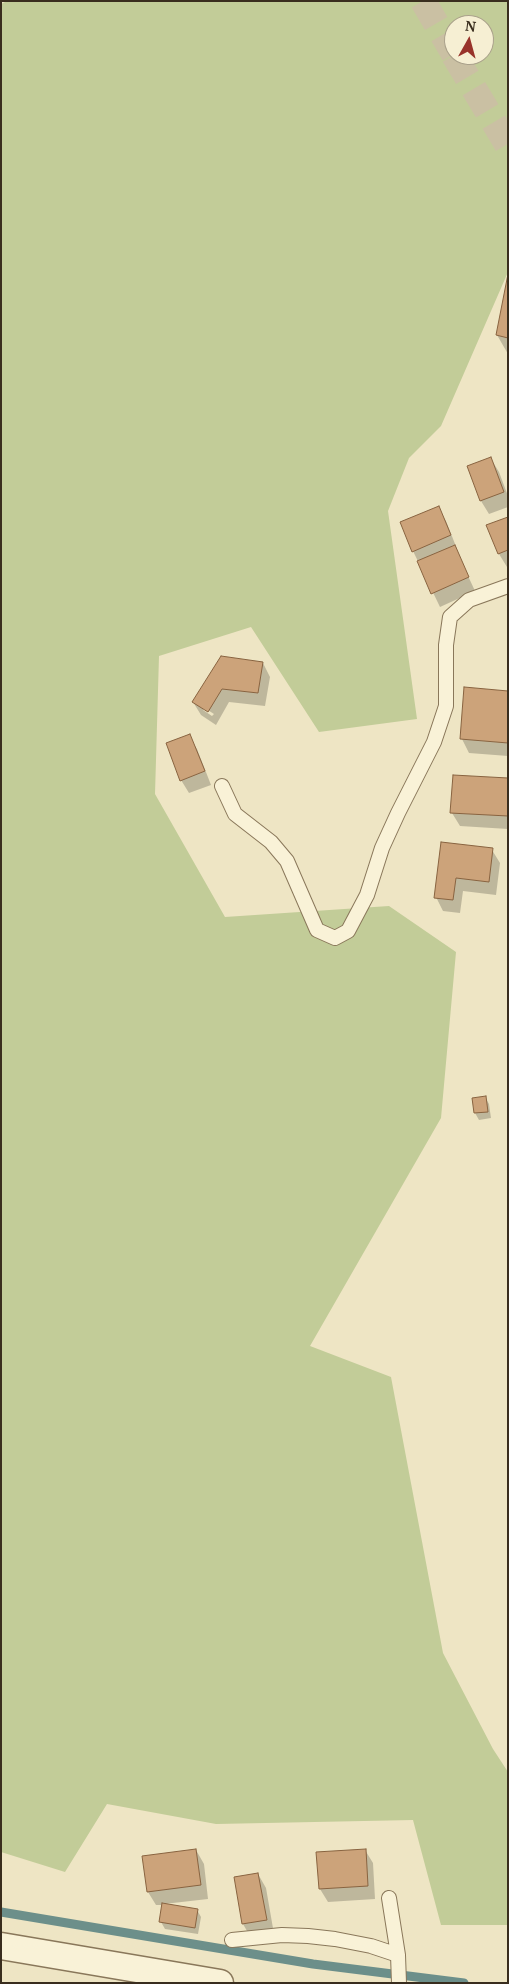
<!DOCTYPE html>
<html>
<head>
<meta charset="utf-8">
<style>
  body { margin:0 }
  #map { position:relative; width:509px; height:1984px; overflow:hidden; background:#eee5c4; font-family:"PT Serif",serif }
  canvas { display:block }
  .frame { position:absolute; inset:0; border:2px solid #392d1e; pointer-events:none }
  .north { position:absolute; left:444px; top:15px; width:50px; height:50px; box-sizing:border-box; background:#f6efd3; border:1px solid #aaa18b; border-radius:50%; rotate:7deg; font-size:14px; font-weight:700; line-height:20px; text-align:center; color:#392d1e }
  .north::after { content:''; display:block; margin:auto; width:18px; height:22px; background:#98332a; clip-path:polygon(50% 0,100% 100%,50% 72%,0 100%) }
</style>
</head>
<body>
<div id="map">
<canvas width="509" height="1984"></canvas>
<div class="frame"></div>
<div class="north">N</div>
</div>
<script>
const ctx = document.querySelector('canvas').getContext('2d');
ctx.lineJoin = 'round';
function fillPath(path, color) { ctx.fillStyle = color; ctx.fill(path, 'evenodd'); }
const toPath = rows => new Path2D(rows.map(r => 'M' + r).join(''));
function stroke(path, color, width, dash) { ctx.strokeStyle = color; ctx.lineWidth = width; ctx.lineCap = dash ? 'butt' : 'round'; ctx.setLineDash(dash || []); ctx.stroke(path); }
fillPath(toPath([
  [7,1,508,1,508,272,441,426,409,458,388,511,417,719,319,732,251,627,159,656,155,794,225,917,389,906,456,952,441,1118,310,1346,391,1377,443,1653,493,1749,508,1772,508,1925,441,1925,413,1820,216,1824,107,1804,65,1872,1,1852,1,4],
  [454,25,484,25,484,55,454,55]
]), '#c2cc98');
fillPath(toPath([
  [508,281,508,354,497,335],
  [491,459,499,472,508,496,508,507,489,514,481,501,469,467],
  [438,508,446,521,457,549,456,550,475,591,440,607,413,551],
  [508,518,508,567,507,567,499,554,488,526],
  [263,663,270,677,265,706,229,702,216,725,201,715,193,702],
  [203,707,214,714,212,716,203,710],
  [508,692,508,756,469,753,462,739],
  [189,736,197,749,211,785,189,793,181,780],
  [508,780,508,829,460,826,452,813],
  [442,843,492,850,500,863,496,895,463,891,460,913,443,911,436,897],
  [485,1097,489,1104,491,1118,479,1120,475,1113],
  [196,1850,204,1864,208,1899,164,1904,197,1910,201,1917,198,1934,165,1929,161,1922,163,1905,156,1905,148,1892,144,1857],
  [365,1850,373,1863,375,1899,328,1902,320,1889],
  [258,1874,266,1888,274,1934,251,1938,243,1924,235,1878]
]), '#0003');
stroke(toPath([
  [1,1912,313,1964,464,1983]
]), '#6c8f8a', 9);
const building = toPath([
  [508,274,508,338,496,335,508,274],
  [491,457,504,492,480,501,467,466,491,457],
  [439,506,451,535,412,552,400,522,439,506],
  [508,517,508,550,498,554,486,525,508,517],
  [455,545,469,577,431,594,417,561,455,545],
  [221,656,263,662,258,693,222,689,208,712,192,702,221,656],
  [464,687,508,691,508,743,460,739,464,687],
  [190,734,205,771,180,781,166,743,190,734],
  [453,775,508,778,508,816,450,813,453,775],
  [441,842,493,848,489,882,456,878,453,900,434,898,441,842],
  [486,1096,488,1112,474,1113,472,1098,486,1096],
  [196,1849,201,1885,147,1892,142,1856,196,1849],
  [366,1849,368,1886,319,1889,316,1852,366,1849],
  [258,1873,267,1920,242,1924,234,1877,258,1873],
  [162,1903,198,1909,195,1928,159,1922,162,1903]
]);
fillPath(building, '#cca37a');
stroke(building, '#886340', 1);
stroke(toPath([
  [423,1,454,54],
  [454,55,508,146]
]), '#cac0a3', 26, [26, 13]);
const service = toPath([
  [222,786,235,814,271,842,287,861,317,930,335,938,348,931,367,895,382,848,398,813,434,742,446,706,446,645,450,617,469,600,508,586],
  [389,1898,398,1955],
  [232,1940,282,1935,308,1936,335,1939,371,1946,398,1955,399,1983]
]);
const minor = toPath([
  [1,1946,220,1983]
]);
stroke(service, '#89775a', 16);
stroke(minor, '#89775a', 29);
stroke(service, '#f9f2d7', 14);
stroke(minor, '#f9f2d7', 26);
</script>
</body>
</html>
